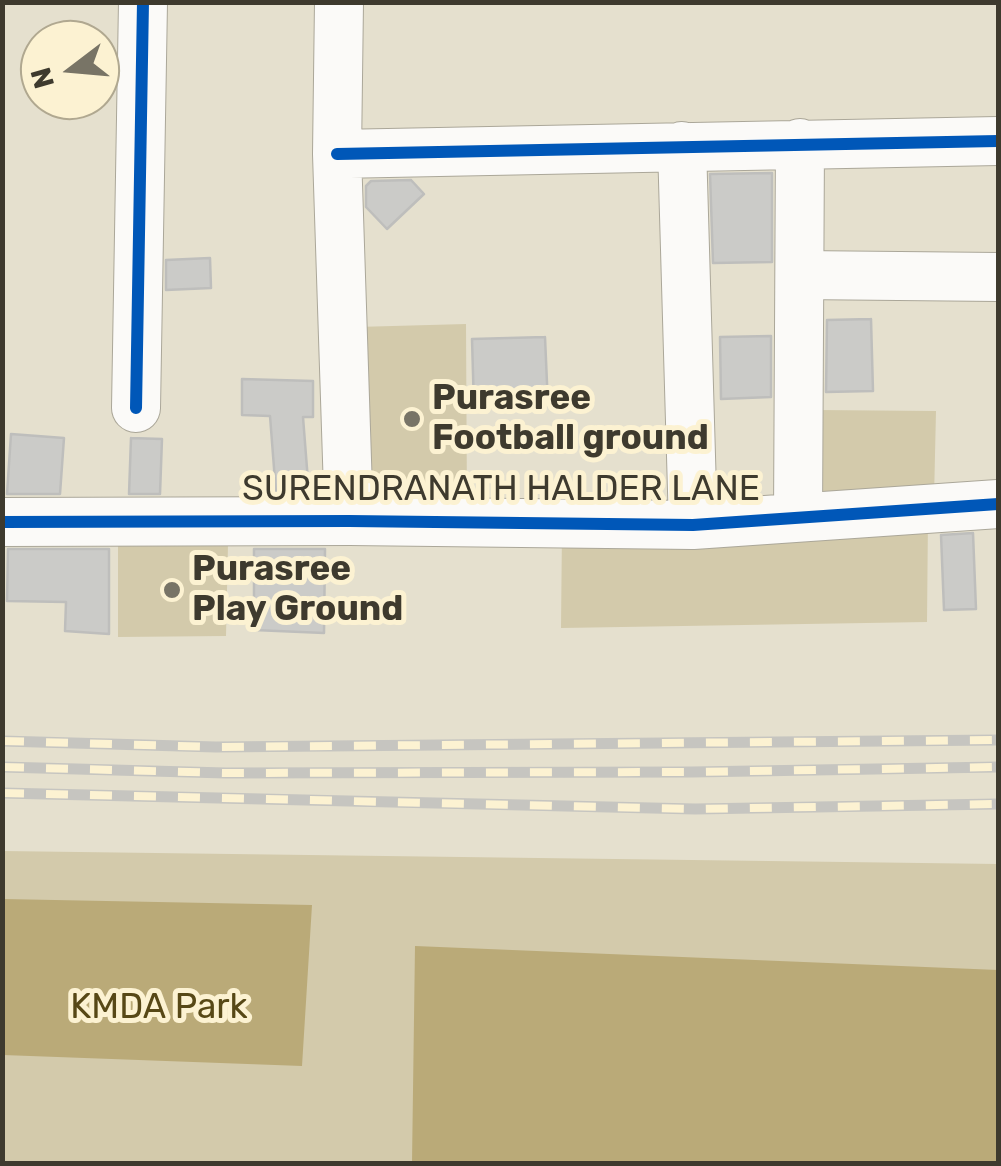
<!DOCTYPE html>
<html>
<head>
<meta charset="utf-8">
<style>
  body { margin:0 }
  #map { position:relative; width:1001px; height:1166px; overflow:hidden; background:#e5e0ce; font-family:Rubik,sans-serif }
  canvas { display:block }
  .frame { position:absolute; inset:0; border:5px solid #3e3a2e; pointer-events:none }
  .north { position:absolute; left:20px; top:20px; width:100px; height:100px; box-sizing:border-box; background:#fcf2d2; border:2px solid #b0a890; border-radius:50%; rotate:254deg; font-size:28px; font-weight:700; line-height:40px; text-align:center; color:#3e3a2e }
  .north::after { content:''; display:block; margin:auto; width:35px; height:45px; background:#787466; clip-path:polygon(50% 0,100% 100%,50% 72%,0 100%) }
</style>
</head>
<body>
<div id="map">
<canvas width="1001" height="1166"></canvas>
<div class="frame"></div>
<div class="north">N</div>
</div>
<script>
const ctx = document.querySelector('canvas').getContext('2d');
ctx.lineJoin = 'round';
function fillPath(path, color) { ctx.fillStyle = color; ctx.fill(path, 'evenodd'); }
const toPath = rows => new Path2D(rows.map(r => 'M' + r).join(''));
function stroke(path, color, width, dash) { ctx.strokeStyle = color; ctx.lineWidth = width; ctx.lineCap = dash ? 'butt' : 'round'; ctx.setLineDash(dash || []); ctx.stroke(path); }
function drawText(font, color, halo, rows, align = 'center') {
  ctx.font = font + ' Rubik,sans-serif'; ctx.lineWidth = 10; ctx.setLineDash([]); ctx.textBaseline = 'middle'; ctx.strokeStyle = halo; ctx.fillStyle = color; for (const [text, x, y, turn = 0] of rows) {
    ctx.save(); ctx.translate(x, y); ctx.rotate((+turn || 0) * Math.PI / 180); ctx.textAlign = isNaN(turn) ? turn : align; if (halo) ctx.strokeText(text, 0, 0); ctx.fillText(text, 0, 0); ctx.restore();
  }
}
fillPath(toPath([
  [466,324,467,511,359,512,356,327],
  [815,410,936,411,934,499,815,507],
  [928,516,927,622,561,628,562,529],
  [118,541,228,544,226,636,118,637],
  [2,851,998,864,998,1163,3,1163]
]), '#d3caab');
fillPath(toPath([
  [3,899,312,905,302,1066,3,1055],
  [415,946,998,970,998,1163,412,1163]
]), '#baaa78');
const building = toPath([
  [772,173,772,262,713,263,710,174,772,173],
  [411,180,424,194,387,229,366,207,366,186,371,181,411,180],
  [210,258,211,288,166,290,166,260,210,258],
  [871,319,873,391,826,392,827,320,871,319],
  [771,336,771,397,721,399,720,337,771,336],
  [545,337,548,406,474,408,472,339,545,337],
  [242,379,313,381,313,417,303,417,309,494,276,494,270,416,242,415,242,379],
  [11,434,64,438,60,494,7,494,11,434],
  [131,438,162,439,160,494,129,494,131,438],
  [973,533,976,609,944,610,941,535,973,533],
  [8,549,109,549,109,634,65,631,66,602,7,601,8,549],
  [254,549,325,549,324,633,254,630,254,549]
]);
fillPath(building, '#cbcbc8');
stroke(building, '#bebebc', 2.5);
const minor = toPath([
  [339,2,337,154,349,521],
  [682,146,693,525],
  [337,154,998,141],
  [800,275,998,277],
  [136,408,143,2],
  [798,517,800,143],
  [2,522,349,521,693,525,998,504]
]);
stroke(minor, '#aba799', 50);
stroke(minor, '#fbfaf8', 48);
const rail = toPath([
  [2,741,216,747,998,740],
  [2,767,226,773,692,772,998,767],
  [2,793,695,809,998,804]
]);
stroke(rail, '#c6c5c0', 11);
stroke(rail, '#fcf2d2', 8, [22]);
stroke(toPath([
  [337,154,998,141],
  [136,408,143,2],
  [2,522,349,521,693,525,998,504]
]), '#0057b8', 12);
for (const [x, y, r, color] of [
  [412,419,10,"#787466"],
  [172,590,10,"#787466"]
]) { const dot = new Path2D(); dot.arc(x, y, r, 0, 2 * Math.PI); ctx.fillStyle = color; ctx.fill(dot); stroke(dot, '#fcf2d2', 4); }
drawText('bold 35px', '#3e3a2e', '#fcf2d2', [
  ["Purasree",432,399],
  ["Football ground",432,439],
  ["Purasree",192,570],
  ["Play Ground",192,610]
], 'left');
drawText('35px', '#3e3a2e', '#fcf2d2', [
  ["SURENDRANATH HALDER LANE",501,490]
]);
drawText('35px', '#574816', '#fcf2d2', [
  ["KMDA Park",159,1008]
]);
</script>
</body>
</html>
